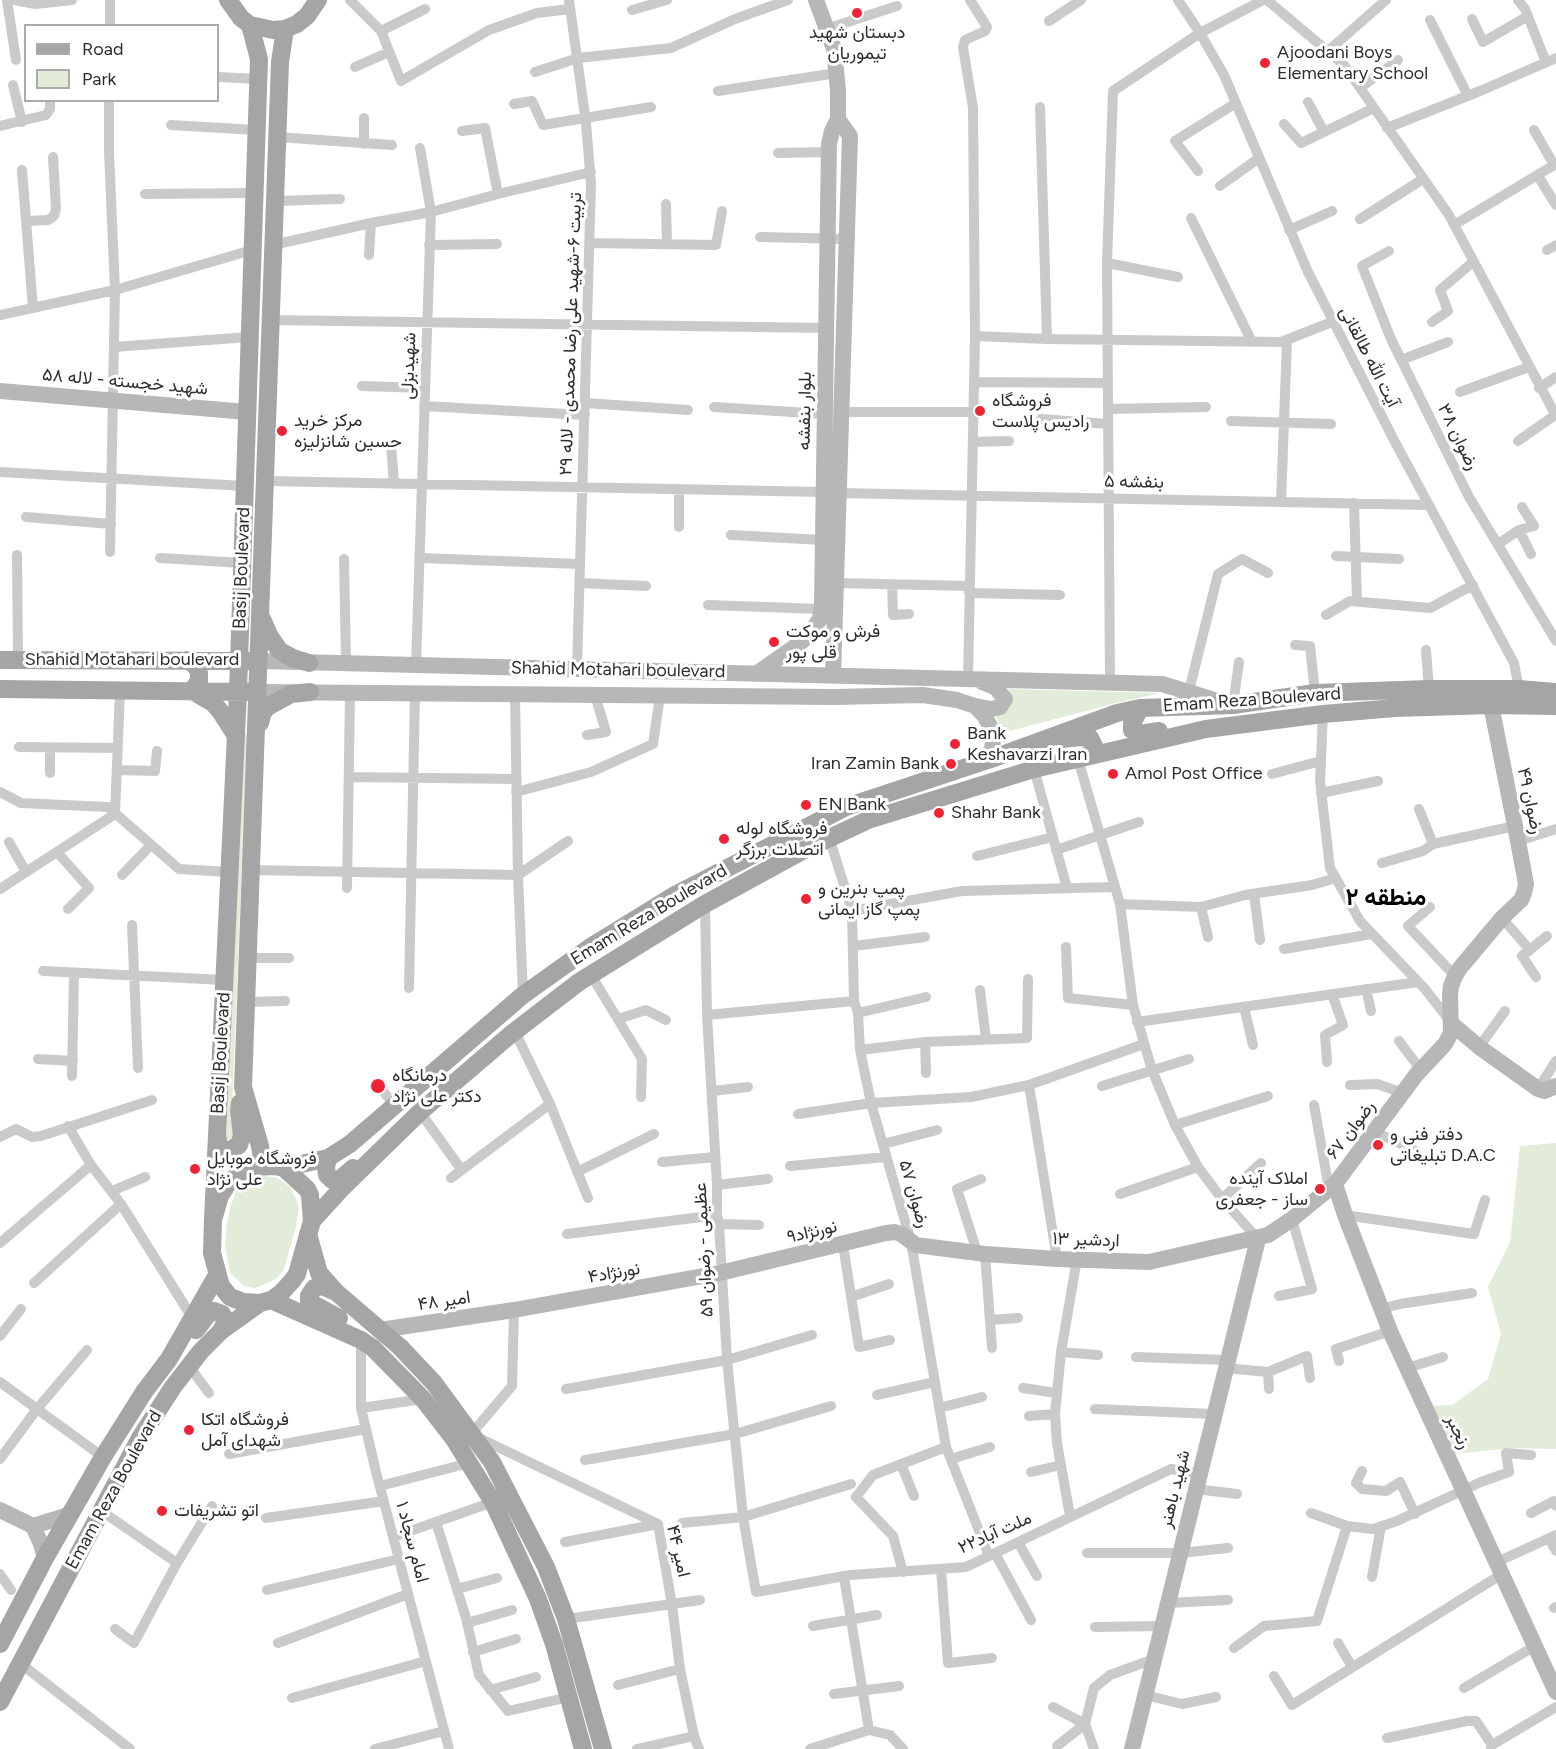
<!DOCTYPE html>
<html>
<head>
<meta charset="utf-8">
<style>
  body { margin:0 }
  #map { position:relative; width:1556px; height:1749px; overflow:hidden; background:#fff; font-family:Figtree,sans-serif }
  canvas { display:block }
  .legend { position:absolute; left:24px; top:24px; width:195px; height:78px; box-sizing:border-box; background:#fff; border:2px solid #ababab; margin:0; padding:8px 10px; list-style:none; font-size:18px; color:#2d2d2d }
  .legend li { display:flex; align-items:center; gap:12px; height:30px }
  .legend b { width:30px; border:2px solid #ababab }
</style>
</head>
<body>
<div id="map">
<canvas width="1556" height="1749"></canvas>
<ul class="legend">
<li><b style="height:8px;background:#a5a5a5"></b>Road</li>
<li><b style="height:16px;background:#e3ebd9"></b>Park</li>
</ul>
</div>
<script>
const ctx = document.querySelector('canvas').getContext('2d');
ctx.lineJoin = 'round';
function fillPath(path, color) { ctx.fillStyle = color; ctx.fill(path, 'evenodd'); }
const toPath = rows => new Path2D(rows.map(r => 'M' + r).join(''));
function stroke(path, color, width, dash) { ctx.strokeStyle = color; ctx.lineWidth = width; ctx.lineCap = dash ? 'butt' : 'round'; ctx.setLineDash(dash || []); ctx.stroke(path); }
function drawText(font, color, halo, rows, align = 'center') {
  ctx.font = font + ' Figtree,Vazirmatn,sans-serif'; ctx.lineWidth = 6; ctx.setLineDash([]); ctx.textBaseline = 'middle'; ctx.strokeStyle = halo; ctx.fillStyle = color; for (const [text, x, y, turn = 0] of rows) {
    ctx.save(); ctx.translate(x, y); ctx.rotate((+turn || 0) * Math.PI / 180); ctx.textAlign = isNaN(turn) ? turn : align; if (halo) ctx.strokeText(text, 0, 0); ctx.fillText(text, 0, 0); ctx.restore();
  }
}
fillPath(toPath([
  [1009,689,1160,693,1120,702,1002,733,994,712,1009,700],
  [244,733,247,736,232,1107,236,1136,229,1141,226,1138],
  [1556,1143,1556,1449,1513,1448,1444,1455,1422,1406,1452,1405,1488,1379,1501,1334,1488,1287,1510,1242,1520,1146],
  [257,1175,277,1178,285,1183,291,1188,299,1207,296,1226,284,1269,276,1279,256,1288,244,1286,230,1273,225,1244,227,1222,231,1204,237,1190,245,1181]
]), '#e3ebd9');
stroke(toPath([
  [7,0,16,60],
  [15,0,35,4,72,0],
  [350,0,381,31,401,81,489,30,537,13,570,9],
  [569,0,586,123,591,183,577,669],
  [1178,0,1200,33,1224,75,1308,272,1395,442,1514,663,1519,689],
  [1267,0,1344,65,1449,215,1556,416],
  [1518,0,1525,9,1546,62],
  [632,10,667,0],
  [1472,19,1483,42,1528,16],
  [1430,20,1468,96],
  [1049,21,1081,0],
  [110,26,110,0],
  [826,29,897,6],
  [381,31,425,9],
  [1328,51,1386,0],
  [355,67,389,52],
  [535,72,578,58,671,48,735,19,788,0],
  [218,77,258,79],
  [13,85,22,122],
  [1360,88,1398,60],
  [718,91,837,73],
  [109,100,109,152,115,290,110,552],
  [1308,102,1324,132],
  [514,104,532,101,543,125,651,107],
  [1040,107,1047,339],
  [364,118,364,144],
  [1284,124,1301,143,1374,108],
  [171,125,256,130],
  [0,126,46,115,50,109,50,100],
  [1387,128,1480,91,1556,58],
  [462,131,485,128,498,194],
  [277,137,392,145],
  [778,153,829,152],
  [22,170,33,308],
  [1198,171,1175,141,1236,103],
  [1538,176,1556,205],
  [1220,186,1259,158],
  [145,194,254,193],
  [275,201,340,199],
  [666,204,667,244],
  [1191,218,1252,342],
  [1360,219,1423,179],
  [26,221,48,220,54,216,56,209,53,157],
  [1454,225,1554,165,1534,130],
  [1289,230,1332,211],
  [760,237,848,239],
  [590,243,716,245,722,211],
  [273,245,371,223,431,212,498,194,591,172],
  [429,245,497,244],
  [1547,250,1556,245],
  [1389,251,1362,266,1391,339,1469,497,1556,641],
  [369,255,371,223],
  [1107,263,1178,277],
  [0,315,115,290,252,250],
  [271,320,826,328],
  [1432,322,1448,311,1440,290,1473,262],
  [975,336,1047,339,1281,342,1332,322],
  [114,347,249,337],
  [1401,360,1448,342],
  [974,382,1108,383],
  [362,386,425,388],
  [1539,388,1556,377],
  [1460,392,1529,367],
  [586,403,688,410],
  [424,406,585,415],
  [714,407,824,414],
  [1108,409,1206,407],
  [842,412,973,412],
  [1041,419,1108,424],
  [1231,421,1331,424],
  [1518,441,1555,415],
  [973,442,1009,441],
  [391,445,394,484],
  [0,472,244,486],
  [266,481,823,492],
  [839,493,1429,505],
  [1281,502,1287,340],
  [1354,503,1357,601],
  [1522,507,1534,526,1519,530,1531,554],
  [26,517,111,524],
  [679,527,679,489],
  [731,535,822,540],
  [1498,544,1519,530],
  [17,555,18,660],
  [1336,556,1399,559],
  [160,558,242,563],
  [420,558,580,564],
  [344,559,346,664],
  [580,583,646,586],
  [836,583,970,586],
  [892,584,893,615,909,614],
  [969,593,1060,595],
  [708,605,821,609],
  [1326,615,1350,601,1430,608,1473,585],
  [1295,645,1310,646,1315,693],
  [1426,650,1429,689],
  [416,665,431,212,420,148],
  [968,679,975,336,973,108,963,47,965,40,985,31,987,27,970,0],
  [1110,683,1107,263,1113,91,1200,33,1263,0],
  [1189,691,1218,574,1242,559,1268,573],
  [515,694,518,875,523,995],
  [1233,705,1239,662],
  [1323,714,1320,781,1330,868,1360,921,1425,989,1450,1021],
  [587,735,606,732,595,695],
  [19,747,118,748],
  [1078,759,1120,904,1133,1005,1152,1070,1175,1125,1198,1167,1222,1199,1258,1239],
  [1034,769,1067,888],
  [117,770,155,771,157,751],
  [50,773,50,748],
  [1272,774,1321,761],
  [349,777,516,779],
  [0,792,21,803,108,807,179,869,229,872],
  [516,792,591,772,653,744,660,696],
  [1321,793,1378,781],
  [1419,809,1433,844],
  [829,837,852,911,854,1001,858,1013,860,1050,871,1103,911,1242,946,1447,989,1556],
  [1518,841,1556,829],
  [9,842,26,872],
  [1056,850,1139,822],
  [57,852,89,888,68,909],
  [977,856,1053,837],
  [1382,863,1423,851,1433,844,1515,826],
  [251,870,518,875,568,841],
  [122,875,151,845],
  [347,888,350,692],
  [0,889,115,814,120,690],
  [1254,894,1260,940],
  [705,904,707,1015,717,1185,717,1215,719,1224,727,1360,743,1517,756,1592,850,1575,966,1567,1171,1469,1199,1474],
  [1120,904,1201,907,1245,895,1312,885,1336,878],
  [1201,907,1208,937],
  [1430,907,1408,926,1455,976],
  [852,911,962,891,1115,887],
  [1502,918,1530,950],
  [132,925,138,1068],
  [854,946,925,937],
  [1066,947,1068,998,1133,1005],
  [1284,949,1372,934],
  [248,958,289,958],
  [43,971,224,980],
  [591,975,642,1059,641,1097],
  [1536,977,1522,956,1547,936],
  [409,988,415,693],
  [1366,989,1371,1011],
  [980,990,986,1039],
  [246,1002,285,1001],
  [1244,1007,1253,1045],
  [858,1013,926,997],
  [707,1015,854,1001],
  [618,1019,646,1010,666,1020],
  [1137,1022,1418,982],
  [515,1032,550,1104,588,1198],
  [1399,1041,1421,1070],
  [925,1042,926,1073],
  [1479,1047,1505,1011],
  [860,1050,925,1042,1027,1038,1028,979],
  [38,1059,73,1061],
  [1327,1062,1325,1035,1343,1025,1332,994],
  [72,1076,74,973],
  [1029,1085,1057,1259],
  [1350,1085,1377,1084,1403,1093],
  [1102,1086,1189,1059],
  [1538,1089,1556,1061],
  [383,1091,394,1105],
  [712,1091,748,1087],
  [1314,1105,1329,1189],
  [420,1112,461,1169],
  [798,1114,871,1103,971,1097,1029,1085,1144,1044],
  [1175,1125,1268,1096],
  [68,1126,91,1165,121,1204,193,1319],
  [1375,1132,1416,1151],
  [0,1137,16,1129,32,1137,41,1136,152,1100],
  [883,1144,937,1130],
  [662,1162,715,1157],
  [790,1166,886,1157],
  [577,1172,654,1134],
  [451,1178,550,1104],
  [717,1185,768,1179],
  [112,1191,145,1177],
  [1120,1194,1198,1167],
  [1222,1199,1261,1163],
  [1345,1215,1474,1234,1485,1200],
  [719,1224,759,1225],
  [567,1234,717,1215],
  [0,1243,91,1165],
  [843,1245,859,1347,890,1340],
  [977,1252,957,1189,981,1179],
  [985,1254,992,1348],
  [34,1283,121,1204],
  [1279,1296,1312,1289,1292,1219],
  [851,1297,889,1284],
  [1381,1309,1400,1304,1472,1293],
  [990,1320,1018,1318],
  [0,1336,21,1309],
  [361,1340,361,1408,376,1472,449,1749],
  [1061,1352,1098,1355],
  [1136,1357,1227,1360],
  [1339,1361,1336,1349,1390,1331],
  [189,1366,209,1393],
  [1225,1368,1268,1372,1307,1356,1310,1378],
  [1407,1368,1443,1357],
  [1268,1372,1269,1389],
  [0,1382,103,1457],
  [1023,1388,1056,1393],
  [566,1389,727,1360,812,1335],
  [877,1395,935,1382],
  [361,1408,423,1399],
  [939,1408,982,1397],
  [1095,1409,1214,1414],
  [1029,1416,1055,1414],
  [472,1433,512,1386,514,1310],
  [477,1437,658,1524],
  [229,1454,366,1429],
  [0,1459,37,1409,87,1350],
  [951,1459,990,1447],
  [585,1460,735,1434,831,1406],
  [901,1464,914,1496],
  [1362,1471,1356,1483,1362,1489,1386,1491,1400,1482,1415,1514],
  [1031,1472,1061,1465],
  [380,1486,469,1463],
  [1195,1489,1237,1494],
  [100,1510,177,1563],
  [1311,1513,1347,1526,1373,1529,1397,1521,1481,1482,1509,1472,1506,1453,1531,1455],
  [1531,1513,1554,1501,1556,1506],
  [1070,1516,1057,1443,1055,1414,1061,1352,1077,1259],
  [266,1518,384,1501],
  [436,1522,466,1618,479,1675,508,1711,569,1697],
  [682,1523,743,1517,851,1484],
  [658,1524,672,1605,680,1669,694,1736,699,1749],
  [393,1537,493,1502],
  [1549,1539,1556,1551],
  [565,1542,658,1524],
  [1018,1542,1037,1576],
  [995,1553,1031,1620],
  [1087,1553,1180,1553,1228,1548],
  [1497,1562,1556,1535],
  [941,1569,948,1663,992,1658],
  [903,1572,893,1536,856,1497,873,1475,946,1447],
  [0,1574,11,1590],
  [844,1577,869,1730],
  [1372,1577,1381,1526],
  [457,1589,497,1578],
  [267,1590,399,1559],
  [1168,1603,1228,1600],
  [1554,1608,1556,1607],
  [566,1619,700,1600],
  [467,1623,512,1610],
  [813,1626,877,1615],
  [1095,1627,1162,1626],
  [115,1629,134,1643,177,1563,212,1506],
  [278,1643,408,1594],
  [1338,1643,1352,1667],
  [1234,1648,1264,1626,1317,1621,1347,1526],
  [473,1652,516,1639],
  [20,1663,130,1749],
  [1274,1676,1292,1705,1502,1574],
  [618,1685,680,1669],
  [1464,1688,1535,1646],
  [490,1690,536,1677],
  [834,1694,899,1686],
  [1145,1695,1182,1704,1216,1697],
  [292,1698,426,1661],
  [1053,1707,1085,1724,1094,1749],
  [869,1730,890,1735,903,1749],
  [1387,1738,1467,1721,1476,1721,1492,1745,1491,1749],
  [1492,1745,1556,1707],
  [1057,1746,1085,1724,1094,1688,1110,1675,1154,1659],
  [375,1749,444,1731],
  [637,1749,694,1736],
  [810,1749,869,1730]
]), '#cacaca', 10);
stroke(toPath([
  [0,391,247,412],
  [260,661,1162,684,1227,704],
  [756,674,800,643,810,633,820,619,822,603,829,144,832,131,838,119,838,91,834,49,816,0],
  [833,676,850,136,838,119],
  [258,692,835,697,923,695,957,700,975,706,984,715,991,728,993,740,991,759],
  [975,706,991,709,1000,707,1005,699,995,687,982,682],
  [1451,1023,1479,1047,1538,1089,1544,1091,1556,1086],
  [1335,1184,1345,1215,1390,1331,1556,1692],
  [380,1330,514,1310,720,1273,886,1233,895,1232,901,1234,916,1245,985,1254,1057,1259,1149,1262,1268,1235,1292,1219,1335,1184,1416,1075,1445,1044,1451,1033,1450,996,1451,986,1455,976,1460,968,1502,918,1521,900,1524,893,1526,884,1518,841,1491,705],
  [0,1510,33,1526,41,1544,45,1558],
  [33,1526,69,1515],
  [1132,1749,1258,1239]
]), '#b7b7b7', 16);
stroke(toPath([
  [228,0,241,18,250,25,273,30,285,29,297,24,307,16,318,0],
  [262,619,270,637,280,651,293,658,309,663],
  [0,660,249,661],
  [187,660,196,666,199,673,199,681,192,691,213,703,220,711,236,736],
  [0,689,247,692],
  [1140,708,1132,724,1132,730,1139,734,1159,731],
  [260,723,263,712,269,706,291,694,310,692],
  [1062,739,1081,737,1090,738,1095,748,1090,754,1083,757],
  [217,1135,219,1146,222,1150,231,1150,239,1145,242,1136,239,1110,240,1103],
  [328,1158,326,1167,327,1175,332,1180,339,1180,353,1168],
  [263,1166,260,1146,243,1087,280,62,285,29],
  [275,1166,284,1168,307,1189,310,1195,312,1221,297,1274,292,1281,281,1293,271,1300,260,1303,243,1302,230,1297,221,1286,212,1253,213,1220,220,1196,229,1182,241,1172,253,1167,275,1166],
  [284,1168,328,1158,350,1144,523,995,589,948,675,895,846,807,991,759,1117,713,1140,708,1233,705,1315,693,1429,689,1519,689,1556,692],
  [213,1220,238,692,259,59,250,25],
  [312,1221,342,1188,420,1112,510,1035,579,982,705,904,802,851,868,820,1034,769,1206,729,1323,714,1395,708,1491,705,1556,706],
  [308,1234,319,1273,336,1292,400,1347,434,1383,492,1462,546,1567,566,1619,603,1749],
  [336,1292,322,1286,314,1288,309,1296,309,1302,339,1318],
  [271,1300,361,1340,373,1348,423,1399,454,1439,493,1502,538,1599,554,1644,583,1749],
  [196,1330,209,1313,214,1311,222,1314,226,1321,221,1331],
  [0,1644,45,1558,103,1457,144,1392,169,1359,217,1275],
  [0,1702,140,1438,173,1387,201,1351,221,1331,260,1303]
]), '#a5a5a5', 18);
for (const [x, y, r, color] of [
  [857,13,6,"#f02235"],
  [1265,63,6,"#f02235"],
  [980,411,6,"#f02235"],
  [282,431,6,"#f02235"],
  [774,642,6,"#f02235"],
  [955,744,6,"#f02235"],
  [951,764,6,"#f02235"],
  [1113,774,6,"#f02235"],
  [806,805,6,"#f02235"],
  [939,813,6,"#f02235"],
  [724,839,6,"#f02235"],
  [806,899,6,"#f02235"],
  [378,1086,8,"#f02235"],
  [1378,1145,6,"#f02235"],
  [195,1169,6,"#f02235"],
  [1320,1189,6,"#f02235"],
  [189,1430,6,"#f02235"],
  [162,1511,6,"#f02235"]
]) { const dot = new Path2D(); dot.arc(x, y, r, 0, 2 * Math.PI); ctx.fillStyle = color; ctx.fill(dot); stroke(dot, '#fff', 2); }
drawText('18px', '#2d2d2d', '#fff', [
  ["دبستان شهید",857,33,"center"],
  ["تیموریان",857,54,"center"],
  ["Ajoodani Boys",1277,53],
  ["Elementary School",1277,74],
  ["فروشگاه",992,401],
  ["رادیس پلاست",992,422],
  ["مرکز خرید",294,421],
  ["حسین شانزلیزه",294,442],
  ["فرش و موکت",786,632],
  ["قلی پور",786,653],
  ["Bank",967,734],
  ["Keshavarzi Iran",967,755],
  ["Iran Zamin Bank",939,764,"right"],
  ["Amol Post Office",1125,774],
  ["EN Bank",818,805],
  ["Shahr Bank",951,813],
  ["فروشگاه لوله",736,829],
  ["اتصلات برزگر",736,850],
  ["پمپ بنرین و",818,889],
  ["پمپ گاز ایمانی",818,910],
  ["درمانگاه",392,1076],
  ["دکتر علی نژاد",392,1097],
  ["دفتر فنی و",1390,1135],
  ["تبلیغاتی D.A.C",1390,1156],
  ["فروشگاه موبایل",207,1159],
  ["علی نژاد",207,1180],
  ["املاک آینده",1308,1179,"right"],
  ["ساز - جعفری",1308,1200,"right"],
  ["فروشگاه اتکا",201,1420],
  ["شهدای آمل",201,1441],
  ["اتو تشریفات",174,1511]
], 'left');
drawText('18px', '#2d2d2d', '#fff', [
  ["تربیت ۶-شهید علی رضا محمدی - لاله ۲۹",571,334,-88],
  ["آیت الله طالقانی",1369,357,63],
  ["شهیدبزلی",409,366,-88],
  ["شهید خجسته - لاله ۵۸",125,382,5],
  ["بلوار بنفشه",805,411,-89],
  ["رضوان ۳۸",1458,437,64],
  ["بنفشه ۵",1134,482,1],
  ["Basij Boulevard",242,568,-88],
  ["Shahid Motahari boulevard",132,660],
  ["Shahid Motahari boulevard",618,670,1],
  ["Emam Reza Boulevard",1252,700,-4],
  ["رضوان ۴۹",1530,801,78],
  ["Emam Reza Boulevard",649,915,-31],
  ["Basij Boulevard",221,1053,-87],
  ["رضوان ۶۷",1351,1130,-53],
  ["رضوان ۵۷",914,1194,74],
  ["نورنژاد۹",812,1232,-13],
  ["اردشیر ۱۳",1086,1240,2],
  ["عظیمی - رضوان ۵۹",704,1250,-93],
  ["نورنژاد۴",614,1273,-10],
  ["امیر ۴۸",444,1301,-8],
  ["رنجبر",1458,1432,65],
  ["شهید باهنر",1175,1489,-76],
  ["Emam Reza Boulevard",114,1490,-61],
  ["ملت آباد۲۲",995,1533,-24],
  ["امام سجاد ۱",412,1542,75],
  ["امیر ۴۴",678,1551,77]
]);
drawText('bold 24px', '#000', '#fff', [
  ["منطقه ۲",1386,898]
]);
</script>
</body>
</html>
